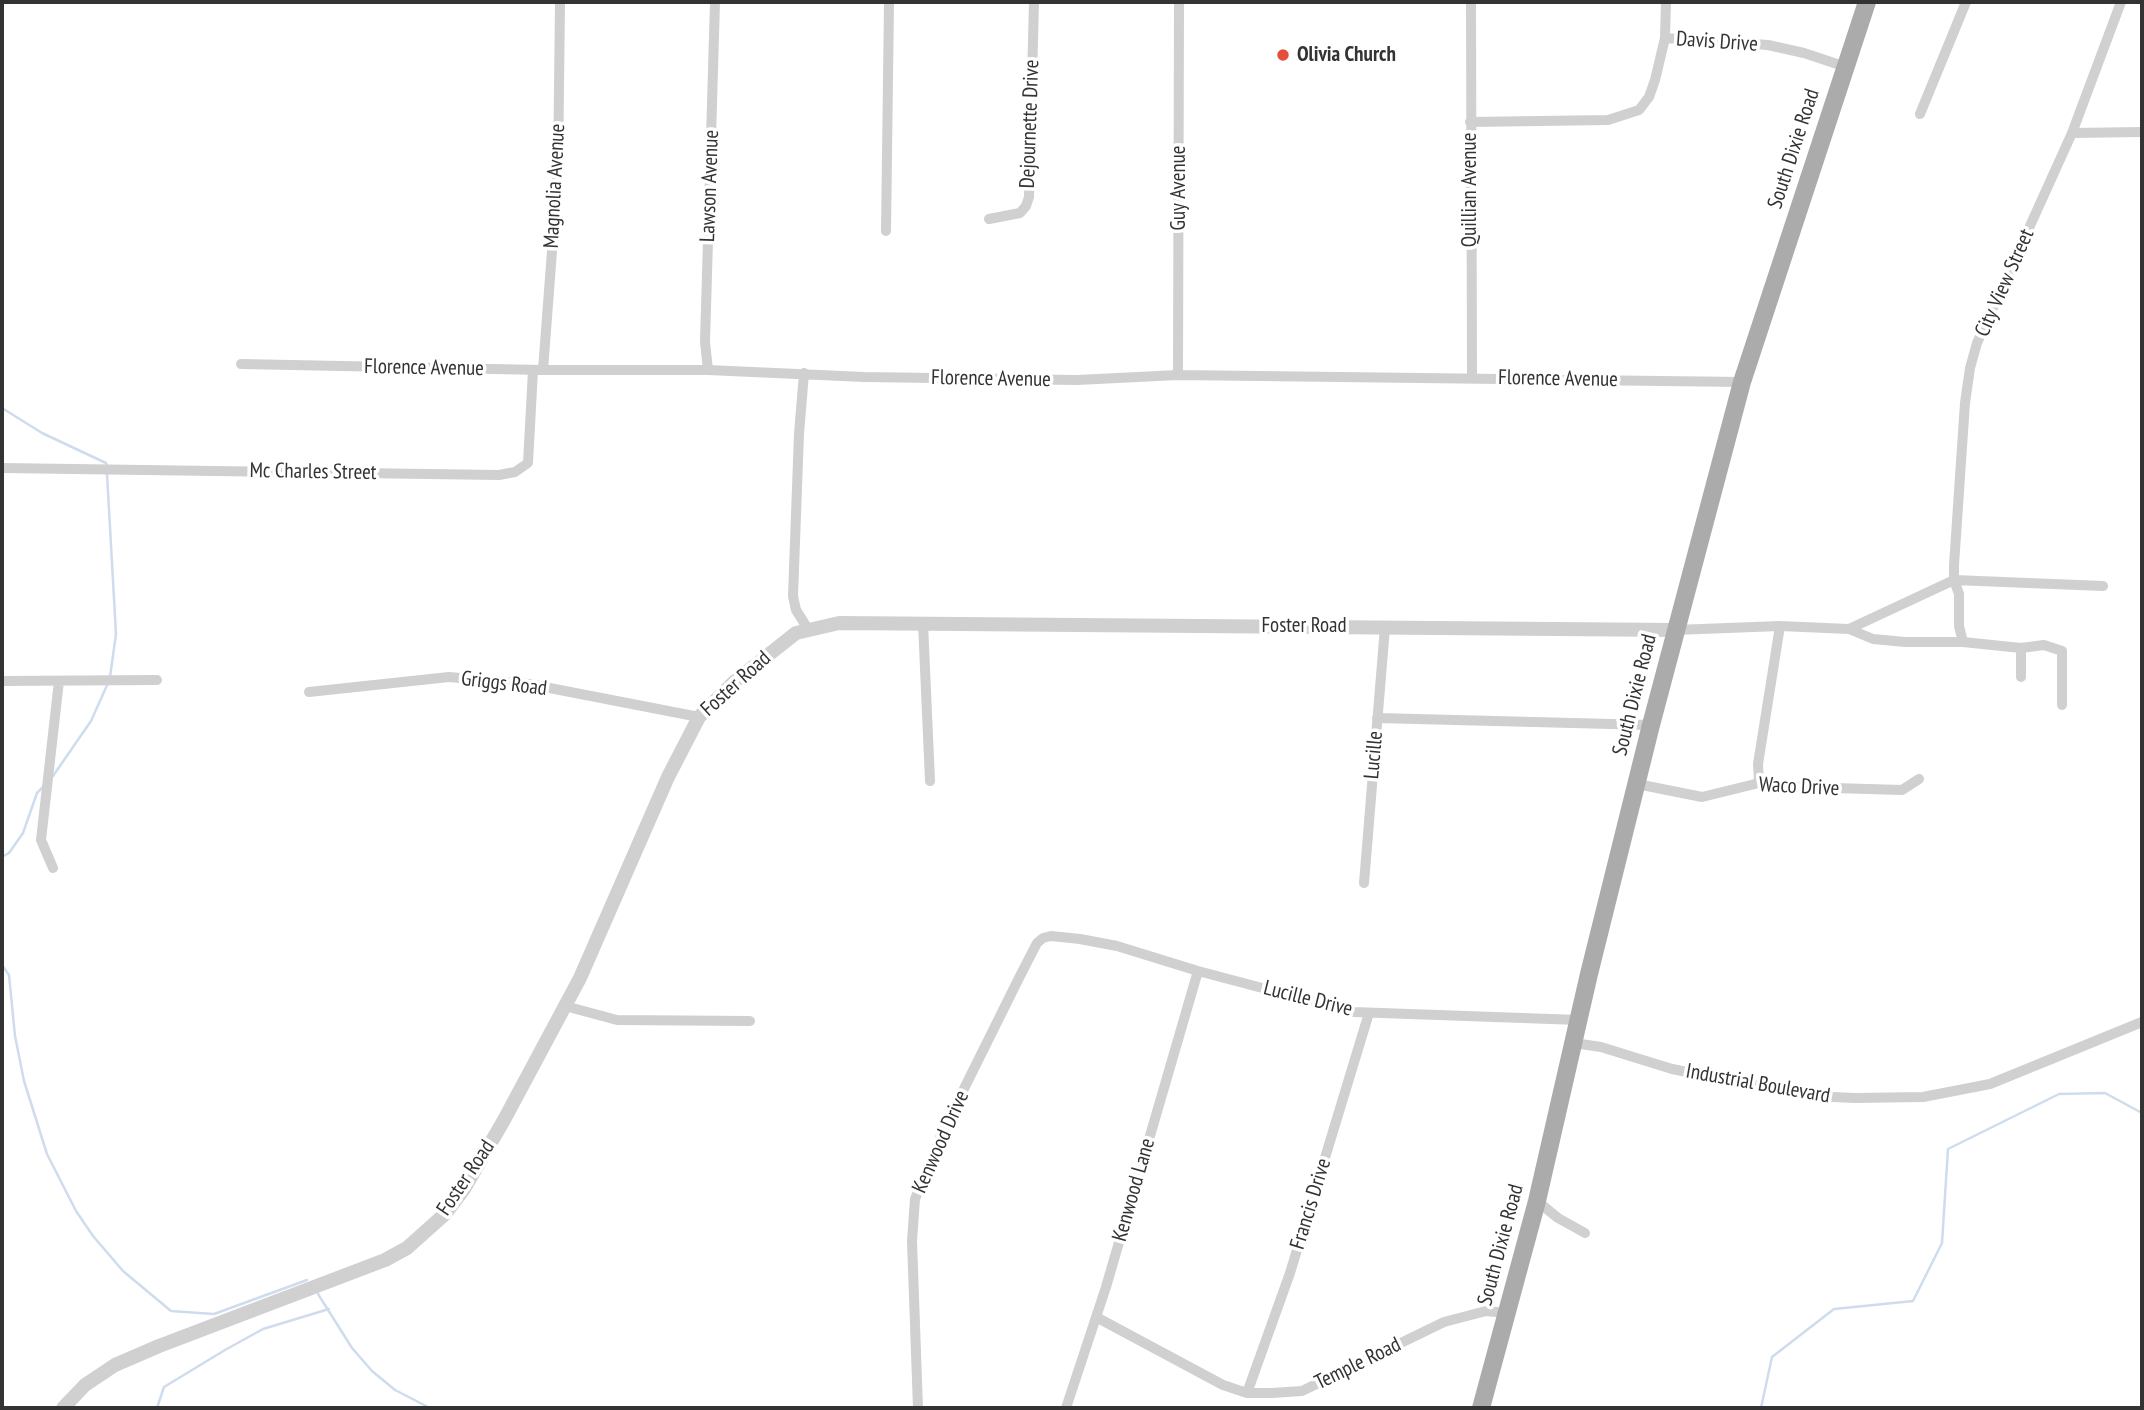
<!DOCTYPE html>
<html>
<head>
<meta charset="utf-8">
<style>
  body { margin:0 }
  #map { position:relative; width:2144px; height:1410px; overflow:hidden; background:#fff; font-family:"PT Sans Narrow",sans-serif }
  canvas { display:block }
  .frame { position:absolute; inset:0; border:4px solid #333; pointer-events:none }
</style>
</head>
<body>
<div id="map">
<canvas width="2144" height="1410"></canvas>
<div class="frame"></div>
</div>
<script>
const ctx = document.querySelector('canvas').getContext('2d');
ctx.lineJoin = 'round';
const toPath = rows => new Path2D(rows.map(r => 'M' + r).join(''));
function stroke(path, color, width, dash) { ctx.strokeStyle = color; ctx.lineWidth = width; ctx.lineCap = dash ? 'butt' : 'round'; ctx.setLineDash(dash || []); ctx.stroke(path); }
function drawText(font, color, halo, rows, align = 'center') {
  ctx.font = font + ' "PT Sans Narrow",sans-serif'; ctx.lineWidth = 7; ctx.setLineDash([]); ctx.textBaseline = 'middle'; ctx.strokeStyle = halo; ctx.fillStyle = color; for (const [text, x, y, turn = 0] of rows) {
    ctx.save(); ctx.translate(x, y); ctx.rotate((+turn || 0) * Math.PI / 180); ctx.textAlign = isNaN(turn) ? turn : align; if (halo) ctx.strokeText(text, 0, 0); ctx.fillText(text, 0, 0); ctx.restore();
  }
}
stroke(toPath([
  [2,408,42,433,106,463,107,467],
  [107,474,116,634,110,677],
  [53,776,91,721,108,683],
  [2,857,9,853,23,833,37,793,44,786],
  [2,965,9,975,15,1036,24,1081,47,1154,76,1211,93,1236,123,1271,171,1311,214,1314,307,1280],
  [318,1294,352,1348,372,1371,395,1390,430,1408],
  [157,1408,164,1387,225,1350,263,1329,329,1309],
  [1761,1408,1772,1357,1834,1309,1913,1301,1942,1243,1948,1149,2059,1094,2105,1093,2142,1113]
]), '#cfdced', 2.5);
stroke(toPath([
  [1471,2,1472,378],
  [1665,38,1768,45,1804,53,1846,67],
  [1920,114,1966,2],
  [1470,122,1608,120,1639,110,1649,97,1655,80,1665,38,1666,2],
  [2072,133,2142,132],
  [989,219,1020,213,1026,206,1029,197,1034,2],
  [886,231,889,2],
  [241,364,543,370,708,370,864,377,1077,380,1178,375,1742,382],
  [543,370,558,172,560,2],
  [708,370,705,342,715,2],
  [804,373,799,434,793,596,796,610,808,629],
  [1178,375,1179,2],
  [2,468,499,475,515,472,528,463,533,370],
  [923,623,930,781],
  [1849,629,1954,580,2103,586],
  [1675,630,1780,626,1849,629,1873,639,1905,642,1963,642,2021,648,2044,645,2062,651,2062,705],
  [1963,642,1959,626,1959,594,1954,580,1954,565,1965,403,1970,368,1977,343,2072,133,2121,2],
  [2021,648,2021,677],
  [2,681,157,680],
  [309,692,449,677,529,684,699,717],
  [1377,718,1651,725],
  [1759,783,1758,764,1780,626],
  [1637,784,1702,797,1759,783,1800,787,1902,790,1919,779],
  [53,868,41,840,59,681],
  [1364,883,1385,627],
  [565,1006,617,1020,750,1021],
  [1574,1043,1601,1047,1672,1069,1811,1096,1855,1098,1923,1097,1990,1084,2142,1022],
  [1537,1201,1558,1218,1585,1233],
  [1096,1317,1223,1385,1247,1393,1272,1393,1302,1391,1444,1322,1486,1311,1507,1313],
  [1247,1393,1290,1273,1369,1013],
  [918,1408,912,1241,915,1199,942,1133,1020,976,1037,943,1043,938,1051,936,1080,939,1117,946,1198,971,1353,1012,1579,1020],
  [1066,1408,1106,1287,1198,971]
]), '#d0d0d0', 10);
stroke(toPath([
  [63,1408,85,1385,115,1365,159,1346,385,1260,407,1248,445,1214,464,1189,504,1120,580,978,668,777,699,717,734,682,796,633,839,623,1675,630]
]), '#d0d0d0', 14);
stroke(toPath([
  [1481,1408,1537,1201,1589,974,1651,725,1742,382,1867,2]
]), '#ababab', 18);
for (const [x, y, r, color] of [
  [1283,55,7,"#e44f3b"]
]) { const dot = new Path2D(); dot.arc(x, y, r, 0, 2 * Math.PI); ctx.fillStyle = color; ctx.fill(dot); stroke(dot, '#fff', 2.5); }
drawText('21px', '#333', '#fff', [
  ["Davis Drive",1717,42,4],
  ["Dejournette Drive",1030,124,-88],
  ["South Dixie Road",1794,149,-72],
  ["Magnolia Avenue",555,186,-87],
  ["Lawson Avenue",710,186,-88],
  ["Guy Avenue",1179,188,-90],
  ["Quillian Avenue",1470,190,-90],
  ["City View Street",2005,283,-66],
  ["Florence Avenue",424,368,1],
  ["Florence Avenue",991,379,1],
  ["Florence Avenue",1558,379,1],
  ["Mc Charles Street",313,472,1],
  ["Foster Road",1304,626],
  ["Griggs Road",504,684,7],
  ["Foster Road",736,684,-42],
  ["South Dixie Road",1635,695,-76],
  ["Lucille",1374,755,-85],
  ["Waco Drive",1799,787,3],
  ["Lucille Drive",1308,999,14],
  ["Industrial Boulevard",1758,1084,10],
  ["Kenwood Drive",941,1142,-66],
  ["Foster Road",466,1178,-56],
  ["Kenwood Lane",1134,1190,-74],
  ["Francis Drive",1311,1204,-73],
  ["South Dixie Road",1501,1245,-75],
  ["Temple Road",1358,1364,-26]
]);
drawText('bold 21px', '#333', '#fff', [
  ["Olivia Church",1297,55]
], 'left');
</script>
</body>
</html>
